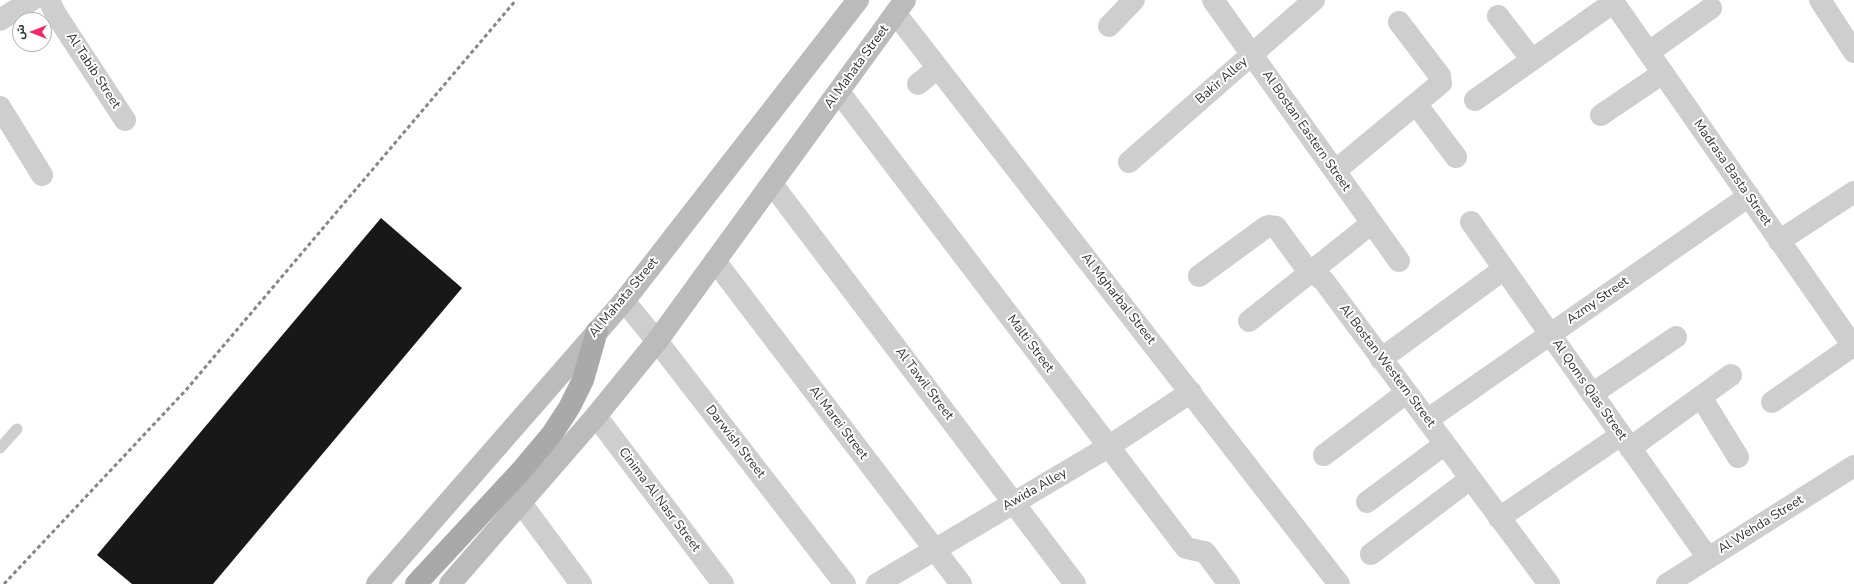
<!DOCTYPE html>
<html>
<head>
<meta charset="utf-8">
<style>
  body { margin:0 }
  #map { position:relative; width:1854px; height:584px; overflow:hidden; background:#fff; font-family:"Nunito Sans","Noto Sans Arabic",sans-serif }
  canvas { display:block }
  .north { position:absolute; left:12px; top:12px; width:40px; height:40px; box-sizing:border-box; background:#fff; border:1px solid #adadad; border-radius:50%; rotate:270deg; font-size:11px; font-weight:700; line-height:16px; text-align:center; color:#313131 }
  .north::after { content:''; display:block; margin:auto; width:14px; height:18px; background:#f4276b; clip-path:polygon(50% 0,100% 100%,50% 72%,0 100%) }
</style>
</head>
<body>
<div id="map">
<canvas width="1854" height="584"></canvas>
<div class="north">ش</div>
</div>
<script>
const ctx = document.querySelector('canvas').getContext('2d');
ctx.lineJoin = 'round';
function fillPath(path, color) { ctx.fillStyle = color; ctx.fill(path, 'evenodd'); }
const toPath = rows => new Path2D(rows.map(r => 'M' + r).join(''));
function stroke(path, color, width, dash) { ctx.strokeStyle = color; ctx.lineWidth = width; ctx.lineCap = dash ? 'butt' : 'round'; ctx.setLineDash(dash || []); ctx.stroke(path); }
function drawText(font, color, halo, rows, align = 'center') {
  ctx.font = font + ' "Nunito Sans",sans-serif'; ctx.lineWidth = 4; ctx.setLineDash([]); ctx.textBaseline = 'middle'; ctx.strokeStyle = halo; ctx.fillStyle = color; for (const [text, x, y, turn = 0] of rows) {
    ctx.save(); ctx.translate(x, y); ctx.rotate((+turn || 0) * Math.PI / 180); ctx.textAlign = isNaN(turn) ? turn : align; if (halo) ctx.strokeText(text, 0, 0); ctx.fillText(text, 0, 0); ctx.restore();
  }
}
fillPath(toPath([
  [381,218,462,288,213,584,132,584,97,555]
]), '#181818');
stroke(toPath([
  [0,448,17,429]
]), '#cecece', 11);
stroke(toPath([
  [49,0,55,13,125,120],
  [1213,0,1399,261],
  [1612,0,1853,346],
  [1820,0,1854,52],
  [896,14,1339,584],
  [1498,16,1532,60],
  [0,20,32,0],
  [1109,26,1134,0],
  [1649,52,1711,8],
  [918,84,938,68],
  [839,92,1186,548,1205,552,1229,584],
  [1475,100,1614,2],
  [1416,104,1456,157],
  [0,107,42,175],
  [1601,115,1663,73],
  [1129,162,1314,0],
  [1335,171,1441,83,1440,76,1399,22],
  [772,184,1075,584],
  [1471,222,1708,558],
  [1779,241,1854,192],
  [715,261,961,584],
  [1199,276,1266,227,1269,226,1276,227,1303,264,1324,281,1549,584],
  [624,301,657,341,845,584],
  [1249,321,1372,223],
  [1381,359,1504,269],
  [1592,394,1676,337],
  [1701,397,1738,457],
  [1772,402,1854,345],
  [596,416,723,584],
  [1427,420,1749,196],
  [1630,448,1731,375],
  [1324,455,1406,393],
  [1367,502,1445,444],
  [521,503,581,584],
  [1499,518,1621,435],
  [1371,554,1470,479],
  [877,584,1108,447,1191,392],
  [1667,584,1854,466]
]), '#cecece', 22);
stroke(toPath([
  [377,584,624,301,858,0],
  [450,584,596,416,657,341,905,0]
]), '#bbb', 22);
stroke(toPath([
  [416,584,520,472,552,434,569,408,583,380,597,331]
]), '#a9a9a9', 22);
stroke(toPath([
  [4,584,186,390,516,0]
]), '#868686', 3, [4, 3]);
drawText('13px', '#313131', '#fff', [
  ["Al Mahata Street",857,67,-54],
  ["Al Tabib Street",93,71,57],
  ["Bakir Alley",1222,81,-41],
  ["Al Bostan Eastern Street",1306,131,55],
  ["Madrasa Basta Street",1732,173,55],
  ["Al Mahata Street",624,298,-50],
  ["Al Mgharbal Street",1118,299,52],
  ["Azmy Street",1598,301,-35],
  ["Malti Street",1030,344,53],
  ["Al Bostan Western Street",1387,366,53],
  ["Al Tawil Street",924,384,53],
  ["Al Qoms Qias Street",1589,390,55],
  ["Al Marei Street",838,423,53],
  ["Darwish Street",735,442,52],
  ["Awida Alley",1035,490,-30],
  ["Cinima Al Nasr Street",659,500,53],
  ["Al Wehda Street",1761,525,-32]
]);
</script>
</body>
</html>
